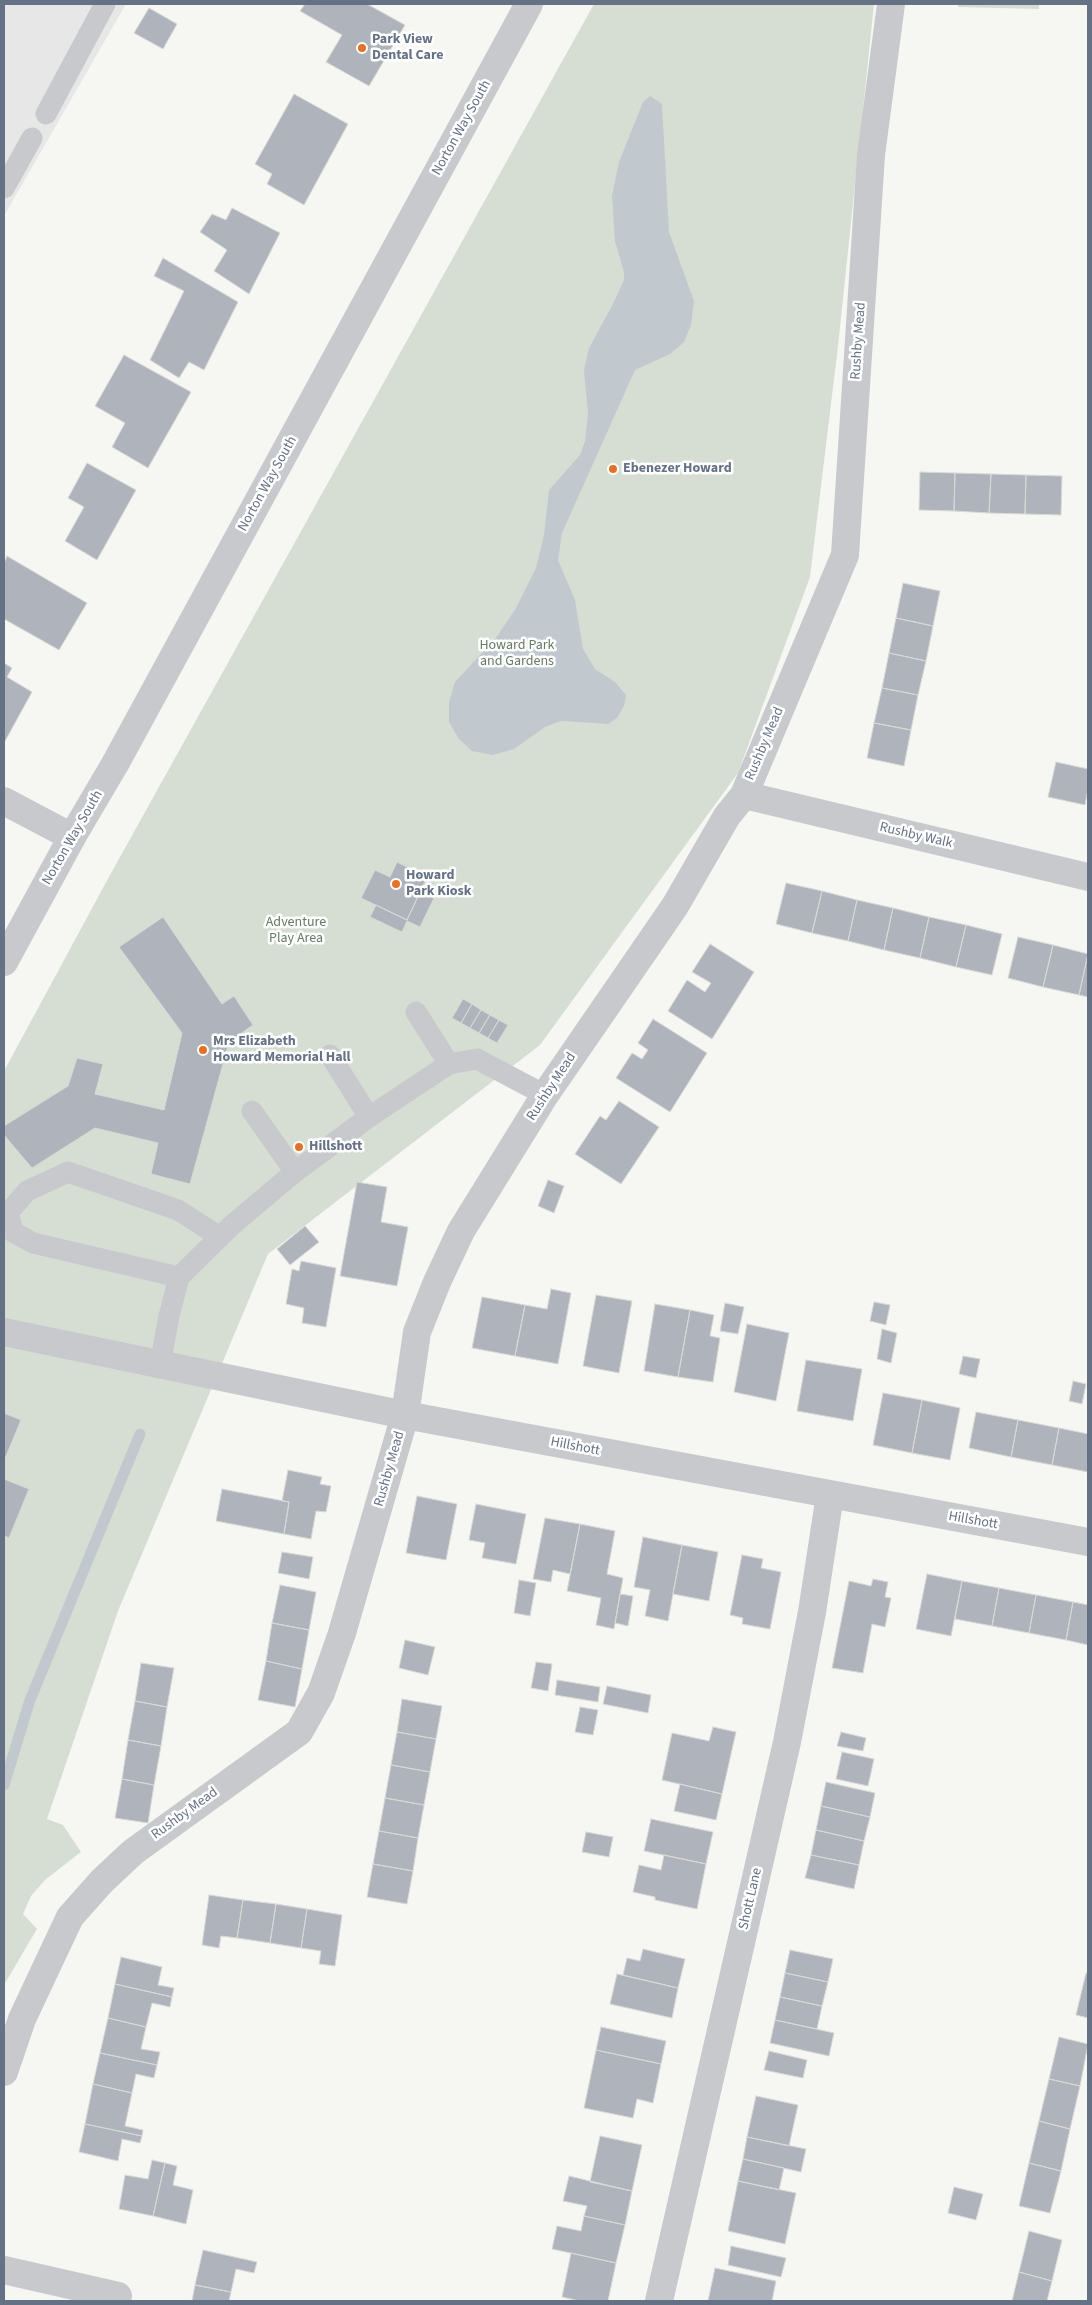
<!DOCTYPE html>
<html>
<head>
<meta charset="utf-8">
<style>
  body { margin:0 }
  #map { position:relative; width:1092px; height:2305px; overflow:hidden; background:#f6f7f3; font-family:"Source Sans 3",sans-serif }
  canvas { display:block }
  .frame { position:absolute; inset:0; border:5px solid #657185; pointer-events:none }
</style>
</head>
<body>
<div id="map">
<canvas width="1092" height="2305"></canvas>
<div class="frame"></div>
</div>
<script>
const ctx = document.querySelector('canvas').getContext('2d');
ctx.lineJoin = 'round';
function fillPath(path, color) { ctx.fillStyle = color; ctx.fill(path, 'evenodd'); }
const toPath = rows => new Path2D(rows.map(r => 'M' + r).join(''));
function stroke(path, color, width, dash) { ctx.strokeStyle = color; ctx.lineWidth = width; ctx.lineCap = dash ? 'butt' : 'round'; ctx.setLineDash(dash || []); ctx.stroke(path); }
function drawText(font, color, halo, rows, align = 'center') {
  ctx.font = font + ' "Source Sans 3",sans-serif'; ctx.lineWidth = 5; ctx.setLineDash([]); ctx.textBaseline = 'middle'; ctx.strokeStyle = halo; ctx.fillStyle = color; for (const [text, x, y, turn = 0] of rows) {
    ctx.save(); ctx.translate(x, y); ctx.rotate((+turn || 0) * Math.PI / 180); ctx.textAlign = isNaN(turn) ? turn : align; if (halo) ctx.strokeText(text, 0, 0); ctx.fillText(text, 0, 0); ctx.restore();
  }
}
fillPath(toPath([
  [4,4,126,4,4,216]
]), '#e7e7e7');
fillPath(toPath([
  [594,4,874,4,838,346,810,577,738,773,540,1045,268,1254,118,1611,47,1819,63,1825,81,1852,45,1880,31,1896,23,1914,37,1929,4,1985,4,1071,110,875],
  [958,4,1039,4,1039,9,958,7]
]), '#d6ded4');
fillPath(toPath([
  [650,96,662,104,669,232,694,301,691,325,684,342,670,354,635,370,562,533,558,560,575,600,583,649,595,669,615,682,626,695,624,706,617,718,608,724,561,721,545,727,514,749,493,755,472,751,459,739,449,722,449,702,455,682,496,638,516,608,536,568,544,535,549,490,580,455,585,441,588,414,584,370,589,348,613,304,624,280,624,272,615,241,612,196,619,162,643,102]
]), '#c1c9cf');
stroke(toPath([
  [4,1785,30,1700,140,1434]
]), '#c1c9cf', 11);
const building = toPath([
  [305,4,367,4,405,25,369,86,326,62,342,35,300,11,305,4],
  [149,8,177,24,163,49,134,33,149,8],
  [294,94,348,124,304,205,267,184,272,174,255,164,294,94],
  [232,208,280,233,249,294,214,271,227,250,200,232,212,214,226,220,232,208],
  [163,258,238,302,204,370,189,362,179,378,150,360,184,291,154,276,163,258],
  [124,355,191,392,148,468,112,447,125,423,95,406,124,355],
  [87,463,136,490,97,560,65,541,84,507,68,498,87,463],
  [920,472,955,473,954,511,919,510,920,472],
  [955,473,991,474,989,513,954,511,955,473],
  [991,474,1026,475,1025,514,989,513,991,474],
  [1026,475,1062,476,1061,515,1025,514,1026,475],
  [7,556,87,603,59,650,4,619,4,563,7,556],
  [903,583,940,591,933,626,896,618,903,583],
  [896,618,933,626,926,661,889,653,896,618],
  [889,653,926,661,918,695,882,688,889,653],
  [4,663,12,668,7,677,32,692,4,743,4,663],
  [882,688,918,695,911,730,874,723,882,688],
  [874,723,911,730,904,766,867,758,874,723],
  [1056,762,1088,769,1088,789,1085,805,1048,797,1056,762],
  [397,862,427,877,407,920,361,898,375,870,390,877,397,862],
  [786,883,822,891,812,933,776,924,786,883],
  [822,891,857,900,848,941,812,933,822,891],
  [420,892,434,898,420,927,407,921,402,932,370,917,376,905,407,920,420,892],
  [857,900,893,908,884,950,848,941,857,900],
  [893,908,929,917,920,958,884,950,893,908],
  [163,917,222,1004,234,996,253,1025,229,1042,190,1184,151,1174,158,1143,95,1128,32,1168,4,1135,4,1126,68,1086,77,1058,103,1064,95,1094,164,1110,182,1033,119,947,163,917],
  [929,917,966,925,956,967,920,958,929,917],
  [966,925,1002,934,992,975,956,967,966,925],
  [1018,937,1053,945,1043,987,1008,978,1018,937],
  [710,944,754,972,712,1039,668,1011,687,980,705,992,711,983,692,972,710,944],
  [1053,945,1088,954,1079,995,1043,987,1053,945],
  [1088,954,1088,997,1079,995,1088,954],
  [463,999,472,1004,461,1023,452,1018,463,999],
  [472,1004,481,1010,470,1028,461,1023,472,1004],
  [481,1010,490,1015,479,1033,470,1028,481,1010],
  [490,1015,499,1020,488,1038,479,1033,490,1015],
  [653,1019,707,1053,670,1112,616,1078,632,1053,642,1059,648,1050,638,1043,653,1019],
  [499,1020,508,1025,497,1043,488,1038,499,1020],
  [619,1101,659,1127,621,1184,575,1154,600,1116,606,1120,619,1101],
  [548,1180,564,1186,554,1213,538,1206,548,1180],
  [357,1182,387,1187,381,1222,408,1227,397,1286,340,1276,357,1182],
  [305,1226,319,1242,290,1265,277,1249,305,1226],
  [301,1261,336,1268,326,1327,302,1323,304,1308,286,1304,292,1269,299,1271,301,1261],
  [551,1289,571,1293,558,1364,515,1356,525,1305,547,1309,551,1289],
  [596,1295,632,1301,619,1373,583,1366,596,1295],
  [482,1297,525,1305,515,1356,472,1348,482,1297],
  [874,1302,890,1305,886,1325,870,1321,874,1302],
  [725,1303,744,1307,738,1334,720,1331,725,1303],
  [655,1304,690,1310,678,1377,644,1371,655,1304],
  [690,1310,714,1315,710,1336,720,1338,713,1382,678,1377,690,1310],
  [747,1324,789,1333,776,1401,734,1392,747,1324],
  [882,1329,897,1333,891,1363,877,1359,882,1329],
  [963,1356,980,1359,976,1378,959,1374,963,1356],
  [806,1360,862,1369,853,1421,797,1411,806,1360],
  [1073,1381,1086,1384,1082,1404,1069,1401,1073,1381],
  [883,1393,922,1400,912,1453,873,1445,883,1393],
  [922,1400,960,1408,950,1460,912,1453,922,1400],
  [976,1412,1018,1420,1011,1457,969,1448,976,1412],
  [4,1413,21,1420,4,1461,4,1413],
  [1018,1420,1059,1428,1052,1465,1011,1457,1018,1420],
  [1059,1428,1088,1434,1088,1472,1052,1465,1059,1428],
  [288,1470,322,1477,320,1484,331,1486,326,1512,316,1511,311,1539,284,1534,289,1502,282,1501,288,1470],
  [4,1479,29,1489,9,1538,4,1536,4,1479],
  [222,1489,289,1502,284,1534,216,1521,222,1489],
  [417,1496,457,1504,446,1560,406,1553,417,1496],
  [476,1504,526,1514,516,1564,482,1558,485,1543,469,1540,476,1504],
  [545,1518,580,1524,570,1574,553,1570,551,1582,533,1579,545,1518],
  [580,1524,615,1531,607,1574,623,1578,614,1629,596,1625,601,1598,567,1591,580,1524],
  [643,1537,682,1545,668,1621,645,1616,650,1590,634,1587,643,1537],
  [682,1545,718,1552,709,1601,673,1594,682,1545],
  [282,1552,313,1557,309,1579,278,1573,282,1552],
  [742,1555,763,1559,761,1568,781,1572,770,1629,742,1624,743,1618,730,1615,742,1555],
  [927,1574,962,1581,951,1636,916,1629,927,1574],
  [873,1579,888,1582,885,1597,891,1598,885,1627,872,1624,863,1673,832,1668,849,1581,871,1586,873,1579],
  [519,1580,536,1583,530,1616,514,1613,519,1580],
  [962,1581,999,1588,992,1626,955,1619,962,1581],
  [280,1585,316,1592,309,1630,272,1623,280,1585],
  [999,1588,1036,1595,1029,1633,992,1626,999,1588],
  [620,1594,633,1596,628,1626,615,1623,620,1594],
  [1036,1595,1073,1602,1066,1640,1029,1633,1036,1595],
  [1073,1602,1088,1605,1088,1645,1066,1640,1073,1602],
  [272,1623,309,1630,302,1669,266,1661,272,1623],
  [405,1640,435,1647,428,1675,399,1668,405,1640],
  [266,1661,302,1669,295,1707,258,1700,266,1661],
  [536,1662,552,1664,548,1691,531,1688,536,1662],
  [141,1663,174,1668,167,1707,135,1701,141,1663],
  [557,1680,600,1687,598,1702,555,1695,557,1680],
  [607,1686,651,1695,648,1713,603,1704,607,1686],
  [402,1699,442,1706,436,1739,397,1732,402,1699],
  [135,1701,167,1707,161,1746,128,1740,135,1701],
  [580,1707,598,1710,593,1735,575,1732,580,1707],
  [713,1727,736,1732,722,1794,662,1780,672,1733,709,1741,713,1727],
  [397,1732,436,1739,430,1772,391,1765,397,1732],
  [841,1732,866,1738,863,1751,837,1746,841,1732],
  [128,1740,161,1746,154,1785,122,1779,128,1740],
  [842,1752,874,1759,868,1786,836,1779,842,1752],
  [391,1765,430,1772,424,1805,385,1798,391,1765],
  [122,1779,154,1785,148,1823,115,1818,122,1779],
  [826,1782,875,1793,870,1817,821,1806,826,1782],
  [680,1784,722,1794,716,1820,674,1811,680,1784],
  [385,1798,424,1805,418,1838,379,1831,385,1798],
  [821,1806,870,1817,864,1841,816,1830,821,1806],
  [651,1819,713,1832,706,1864,644,1851,651,1819],
  [816,1830,864,1841,859,1865,811,1855,816,1830],
  [379,1831,418,1838,413,1871,373,1864,379,1831],
  [586,1832,613,1837,609,1857,582,1852,586,1832],
  [664,1855,706,1864,697,1909,655,1900,655,1897,633,1892,639,1865,661,1870,664,1855],
  [811,1855,859,1865,854,1889,805,1878,811,1855],
  [373,1864,413,1871,407,1904,367,1897,373,1864],
  [209,1895,243,1900,237,1938,221,1936,219,1948,202,1945,209,1895],
  [243,1900,276,1904,270,1943,237,1938,243,1900],
  [276,1904,307,1909,301,1948,270,1943,276,1904],
  [307,1909,342,1915,335,1966,319,1964,321,1951,301,1948,307,1909],
  [643,1949,685,1959,678,1988,623,1975,627,1958,640,1961,643,1949],
  [790,1950,833,1959,828,1982,785,1973,790,1950],
  [121,1957,162,1967,158,1985,174,1988,172,1997,115,1984,121,1957],
  [785,1973,828,1982,822,2006,780,1997,785,1973],
  [1086,1973,1088,1974,1088,2018,1076,2015,1086,1973],
  [617,1974,678,1988,672,2018,610,2004,617,1974],
  [115,1984,172,1997,170,2007,152,2003,146,2027,108,2018,115,1984],
  [780,1997,822,2006,817,2029,775,2020,780,1997],
  [108,2018,146,2027,141,2049,160,2052,157,2065,100,2053,108,2018],
  [775,2020,834,2033,829,2056,770,2043,775,2020],
  [601,2027,666,2041,661,2064,596,2050,601,2027],
  [1059,2037,1088,2044,1080,2086,1049,2079,1059,2037],
  [596,2050,661,2064,653,2103,637,2099,633,2118,584,2108,596,2050],
  [769,2051,807,2060,803,2078,764,2070,769,2051],
  [100,2053,157,2065,154,2078,136,2074,132,2093,93,2084,100,2053],
  [1049,2079,1080,2086,1070,2129,1039,2121,1049,2079],
  [93,2084,132,2093,125,2126,143,2130,142,2136,85,2124,93,2084],
  [756,2096,798,2105,789,2146,747,2137,756,2096],
  [1039,2121,1070,2129,1061,2171,1029,2163,1039,2121],
  [85,2124,142,2136,140,2143,122,2139,118,2161,79,2152,85,2124],
  [600,2136,642,2145,632,2191,590,2182,600,2136],
  [747,2137,806,2149,801,2172,743,2159,747,2137],
  [743,2159,784,2168,779,2190,738,2181,743,2159],
  [152,2160,165,2163,153,2216,119,2209,125,2175,148,2179,152,2160],
  [165,2163,177,2166,173,2185,193,2190,186,2224,153,2216,165,2163],
  [1029,2163,1061,2171,1050,2213,1019,2206,1029,2163],
  [569,2176,632,2191,625,2225,584,2216,587,2206,563,2201,569,2176],
  [738,2181,796,2193,785,2244,728,2231,738,2181],
  [954,2187,983,2194,976,2220,948,2213,954,2187],
  [584,2216,625,2225,616,2263,552,2249,557,2226,581,2231,584,2216],
  [1029,2231,1062,2240,1052,2281,1019,2272,1029,2231],
  [731,2246,786,2258,781,2277,728,2265,731,2246],
  [203,2250,257,2262,254,2273,236,2269,231,2292,195,2285,203,2250],
  [571,2253,616,2263,608,2301,580,2301,562,2297,571,2253],
  [715,2268,776,2281,772,2301,708,2301,715,2268],
  [1019,2272,1052,2281,1047,2301,1012,2301,1019,2272],
  [195,2285,231,2292,229,2301,192,2301,195,2285]
]);
fillPath(building, '#afb4bc');
stroke(building, '#d8d8d6', 1);
stroke(toPath([
  [46,114,105,4],
  [4,188,32,138],
  [416,1012,449,1064],
  [330,1055,369,1117],
  [252,1111,295,1172],
  [179,1277,33,1243,13,1232,8,1213,27,1191,68,1172,178,1210,220,1237],
  [160,1365,169,1316,179,1277,232,1225,295,1172,369,1117,449,1064,477,1059,545,1095]
]), '#c7c9cd', 21);
stroke(toPath([
  [744,795,1088,877],
  [4,801,72,837],
  [4,1332,405,1415,1088,1542],
  [4,2072,22,2019,70,1917,102,1881,133,1852,299,1732,321,1693,342,1633,405,1415,417,1332,437,1282,461,1231,545,1095,675,906,727,816,744,795,845,555,871,155,891,4],
  [4,2270,118,2296],
  [659,2301,787,1742,812,1612,830,1495]
]), '#c7c9cd', 28);
stroke(toPath([
  [4,962,72,837,115,764,529,4]
]), '#c7c9cd', 28);
for (const [x, y, r, color] of [
  [362,48,5,"#e47226"],
  [613,469,5,"#e47226"],
  [396,884,5,"#e47226"],
  [203,1050,5,"#e47226"],
  [299,1147,5,"#e47226"]
]) { const dot = new Path2D(); dot.arc(x, y, r, 0, 2 * Math.PI); ctx.fillStyle = color; ctx.fill(dot); stroke(dot, '#fff', 2); }
drawText('bold 14px', '#657185', '#fff', [
  ["Park View",372,40],
  ["Dental Care",372,56],
  ["Ebenezer Howard",623,469],
  ["Howard",406,876],
  ["Park Kiosk",406,892],
  ["Mrs Elizabeth",213,1042],
  ["Howard Memorial Hall",213,1058],
  ["Hillshott",309,1147]
], 'left');
drawText('14px', '#657185', '#fff', [
  ["Norton Way South",462,128,-61],
  ["Rushby Mead",859,341,-86],
  ["Norton Way South",268,484,-61],
  ["Rushby Mead",765,744,-67],
  ["Rushby Walk",916,836,13],
  ["Norton Way South",73,838,-60],
  ["Rushby Mead",552,1087,-57],
  ["Hillshott",575,1447,11],
  ["Rushby Mead",390,1469,-74],
  ["Hillshott",973,1521,10],
  ["Rushby Mead",185,1814,-36],
  ["Shott Lane",751,1899,-77]
]);
drawText('14px', '#657c64', '#fff', [
  ["Howard Park",517,646],
  ["and Gardens",517,662],
  ["Adventure",296,923],
  ["Play Area",296,939]
]);
</script>
</body>
</html>
